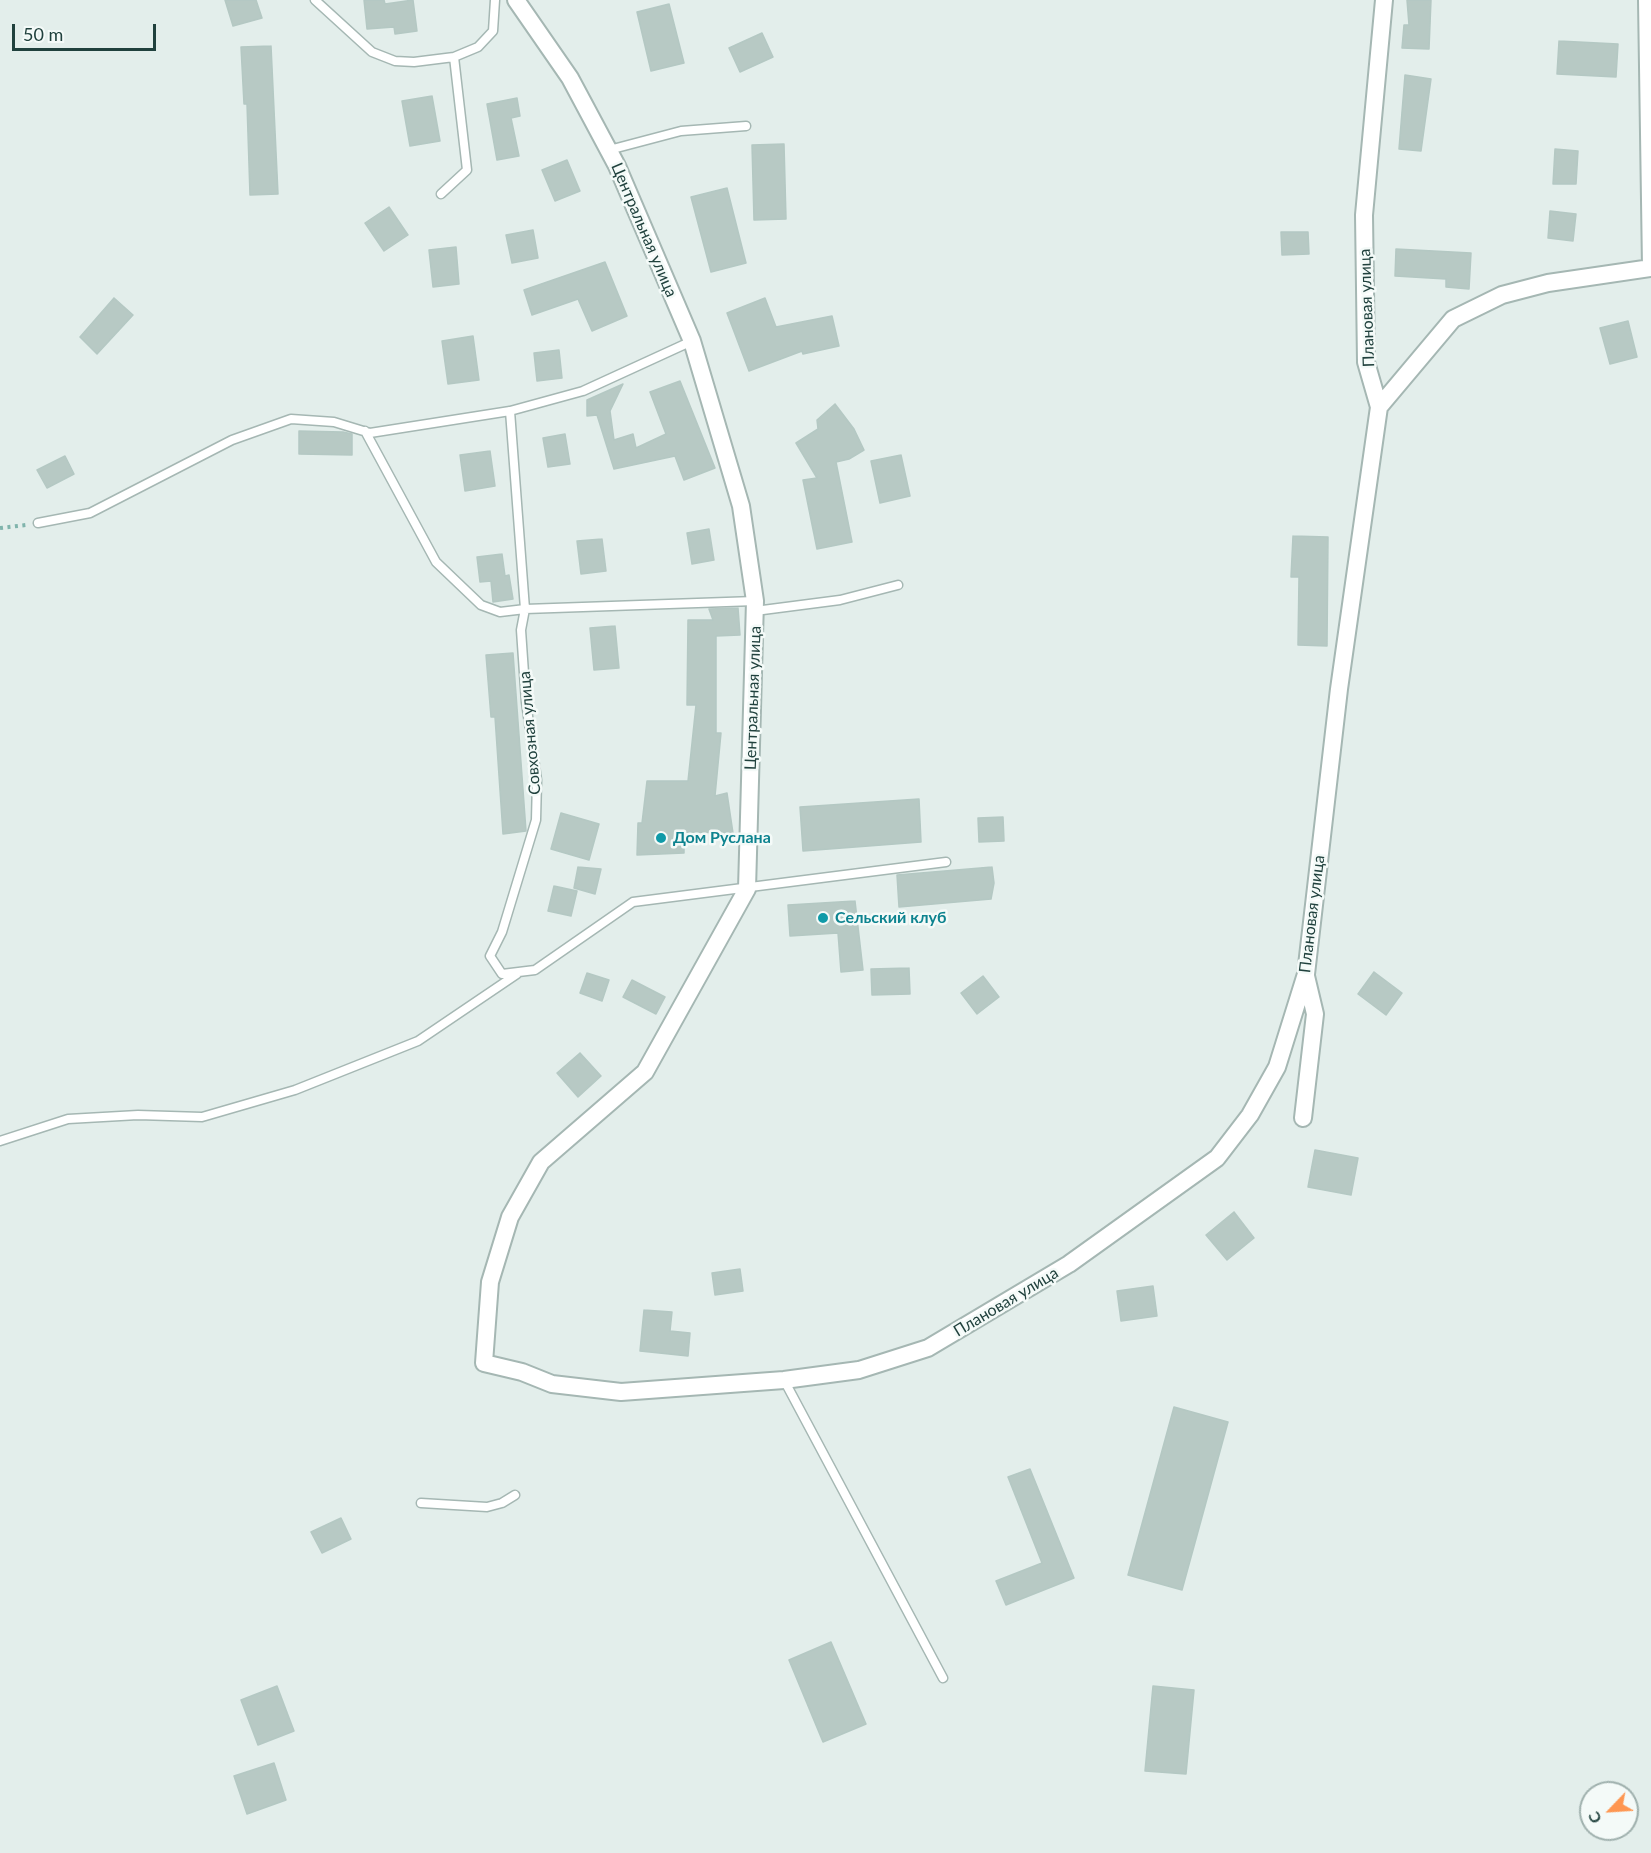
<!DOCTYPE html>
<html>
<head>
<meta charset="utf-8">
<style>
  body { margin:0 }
  #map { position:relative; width:1651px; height:1853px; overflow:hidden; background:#e3eeeb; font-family:Lato,sans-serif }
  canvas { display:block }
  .north { position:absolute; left:1579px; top:1781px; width:60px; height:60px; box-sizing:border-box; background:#f4faf8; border:2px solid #9fb0ad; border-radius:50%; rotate:245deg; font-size:16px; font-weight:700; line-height:24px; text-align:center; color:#20413d }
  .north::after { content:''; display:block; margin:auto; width:21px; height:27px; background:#fe9651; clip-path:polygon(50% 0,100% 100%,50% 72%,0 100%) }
  .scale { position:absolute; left:12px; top:24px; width:144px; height:27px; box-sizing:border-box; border:3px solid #20413d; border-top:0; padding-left:8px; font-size:18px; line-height:21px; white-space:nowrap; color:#20413d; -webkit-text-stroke:4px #f4faf8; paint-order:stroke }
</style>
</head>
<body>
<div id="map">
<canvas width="1651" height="1853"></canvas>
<div class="north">С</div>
<div class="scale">50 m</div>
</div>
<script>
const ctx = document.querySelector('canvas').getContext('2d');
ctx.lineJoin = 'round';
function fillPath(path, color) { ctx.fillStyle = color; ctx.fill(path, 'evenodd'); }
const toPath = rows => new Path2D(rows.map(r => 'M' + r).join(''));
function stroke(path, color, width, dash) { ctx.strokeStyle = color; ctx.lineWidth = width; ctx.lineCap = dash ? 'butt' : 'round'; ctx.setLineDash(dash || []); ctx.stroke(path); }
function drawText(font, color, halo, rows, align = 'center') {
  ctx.font = font + ' Lato,sans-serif'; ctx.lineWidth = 5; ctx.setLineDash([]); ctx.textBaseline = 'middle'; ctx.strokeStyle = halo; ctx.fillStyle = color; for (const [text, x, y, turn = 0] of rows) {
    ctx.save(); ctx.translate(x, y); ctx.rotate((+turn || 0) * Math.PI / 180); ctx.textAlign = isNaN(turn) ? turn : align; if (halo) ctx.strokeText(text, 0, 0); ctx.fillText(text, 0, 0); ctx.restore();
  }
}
const building = toPath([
  [225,0,256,0,262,18,233,26,225,0],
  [364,0,384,0,385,4,413,0,417,31,395,34,394,27,367,29,364,0],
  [1407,0,1431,0,1429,49,1402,48,1404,25,1409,25,1407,0],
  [669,4,684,63,651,71,637,12,669,4],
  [762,33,773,57,740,72,729,48,762,33],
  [1559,41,1618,44,1616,77,1557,74,1559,41],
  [271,46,278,194,250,195,247,104,244,104,241,47,271,46],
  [1405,75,1431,79,1421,151,1399,149,1405,75],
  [432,96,440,141,410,146,402,101,432,96],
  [517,98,520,116,511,118,519,156,497,160,487,104,517,98],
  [784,144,786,219,754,220,752,145,784,144],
  [1555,149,1578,151,1576,184,1553,184,1555,149],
  [567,160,580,191,555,201,542,170,567,160],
  [727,188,746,263,711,272,691,197,727,188],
  [389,207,408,235,384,251,365,223,389,207],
  [1550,211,1576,214,1573,241,1548,238,1550,211],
  [533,230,538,258,512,263,506,235,533,230],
  [1281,232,1308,232,1309,254,1282,255,1281,232],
  [456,247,459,284,433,287,429,250,456,247],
  [1396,249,1471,253,1469,289,1446,287,1446,279,1395,276,1396,249],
  [605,262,627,316,592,331,578,299,532,315,524,290,605,262],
  [114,298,133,315,97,354,80,337,114,298],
  [765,298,776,327,832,316,839,346,803,354,802,351,749,371,727,313,765,298],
  [1628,321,1637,357,1610,364,1600,328,1628,321],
  [473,336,479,380,448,384,442,341,473,336],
  [559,350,562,378,537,381,534,353,559,350],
  [680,381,715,468,684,480,675,456,614,469,597,415,587,416,587,400,623,384,610,411,614,440,633,434,636,448,666,434,650,392,680,381],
  [835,404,854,429,864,450,849,459,836,462,852,542,817,549,803,480,817,478,796,443,818,429,817,420,835,404],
  [299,431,343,432,352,434,352,455,299,454,299,431],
  [565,434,570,464,548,467,543,438,565,434],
  [490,451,495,486,465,491,460,455,490,451],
  [901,455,910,496,880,503,871,461,901,455],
  [65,456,74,474,47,488,37,470,65,456],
  [709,529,714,560,692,564,687,533,709,529],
  [1293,536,1328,537,1327,646,1298,645,1299,577,1291,577,1293,536],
  [602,539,606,571,581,574,577,541,602,539],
  [502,554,505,576,509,575,513,599,493,602,491,581,480,582,477,557,502,554],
  [738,608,740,635,716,636,716,733,721,733,715,796,727,793,733,833,684,832,684,853,637,855,638,823,642,823,647,781,688,781,696,705,687,705,688,620,713,620,709,609,738,608],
  [615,626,619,668,594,670,590,628,615,626],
  [513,653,526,831,503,834,495,717,491,717,486,655,513,653],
  [919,799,921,842,803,851,800,807,919,799],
  [561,813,599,824,589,860,551,849,561,813],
  [1003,817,1004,841,979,842,978,818,1003,817],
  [578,867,601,869,595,894,574,888,578,867],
  [992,867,994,883,991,899,899,907,897,875,992,867],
  [554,886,577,891,571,916,548,911,554,886],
  [855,901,863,970,841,972,838,933,790,936,788,905,855,901],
  [909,968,910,994,872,995,871,969,909,968],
  [1374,972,1402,993,1386,1015,1358,994,1374,972],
  [587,973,609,980,602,1001,580,993,587,973],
  [983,976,999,997,977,1014,961,993,983,976],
  [632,980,665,997,656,1014,623,997,632,980],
  [580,1053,601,1076,578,1097,557,1073,580,1053],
  [1315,1150,1358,1158,1351,1195,1308,1187,1315,1150],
  [1234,1212,1254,1238,1227,1260,1206,1235,1234,1212],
  [740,1269,743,1291,715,1295,712,1273,740,1269],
  [1153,1286,1157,1316,1121,1321,1117,1291,1153,1286],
  [644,1310,672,1312,670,1331,690,1333,688,1356,640,1351,644,1310],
  [1174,1407,1228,1422,1182,1590,1128,1575,1174,1407],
  [1030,1469,1074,1578,1006,1605,996,1581,1042,1563,1008,1477,1030,1469],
  [341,1518,351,1539,322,1553,311,1532,341,1518],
  [831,1642,866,1724,823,1742,789,1660,831,1642],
  [277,1686,294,1731,258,1745,241,1700,277,1686],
  [1153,1686,1194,1690,1186,1774,1145,1771,1153,1686],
  [274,1763,286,1800,247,1814,234,1776,274,1763]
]);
fillPath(building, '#b7c9c4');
stroke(building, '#b4c8c3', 1.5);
const service = toPath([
  [315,0,372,52,395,61,414,62,454,57,478,47,493,31,495,0],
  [609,150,681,131,746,126],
  [441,194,467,170,454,57],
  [365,431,436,562,481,605,500,612,525,609,510,411],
  [38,523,90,513,232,440,291,419,334,422,370,433,510,411,583,391,692,341],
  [755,601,525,609,521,630,526,702,537,780,536,820,502,932,490,956,502,974,535,970,633,902,946,862],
  [755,611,840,600,898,585],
  [0,1141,68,1119,138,1115,202,1117,295,1090,418,1041,517,974],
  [784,1380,943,1678],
  [421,1503,487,1507,502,1503,515,1495]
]);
const minor = toPath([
  [516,0,570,78,617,166,692,341,741,506,755,601,747,889,645,1072,541,1162,510,1217,490,1282,484,1363,522,1372,552,1384,621,1392,784,1380,859,1370,928,1348,1069,1264,1217,1158,1250,1115,1277,1067,1306,974,1339,689,1379,407,1366,362,1364,215,1384,0],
  [1647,0,1651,267],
  [1379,407,1453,319,1502,295,1548,283,1651,268],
  [1303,1118,1315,1014,1306,976]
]);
stroke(service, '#a5b7b3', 11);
stroke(minor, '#a5b7b3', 20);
stroke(toPath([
  [0,528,26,525]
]), '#80b4ac', 4, [3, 4.5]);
stroke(service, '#fff', 8);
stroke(minor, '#fff', 16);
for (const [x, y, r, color] of [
  [661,838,6,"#0f9aa8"],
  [823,918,6,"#0f9aa8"]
]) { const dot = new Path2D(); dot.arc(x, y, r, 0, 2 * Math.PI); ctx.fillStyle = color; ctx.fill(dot); stroke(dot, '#f4faf8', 2); }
drawText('16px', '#20413d', '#f4faf8', [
  ["Центральная улица",644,230,67],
  ["Плановая улица",1367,308,-92],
  ["Центральная улица",753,698,-88],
  ["Совхозная улица",530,733,-95],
  ["Плановая улица",1312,914,-83],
  ["Плановая улица",1006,1302,-31]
]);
drawText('bold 16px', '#0d838f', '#f4faf8', [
  ["Дом Руслана",673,838],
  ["Сельский клуб",835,918]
], 'left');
</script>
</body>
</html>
